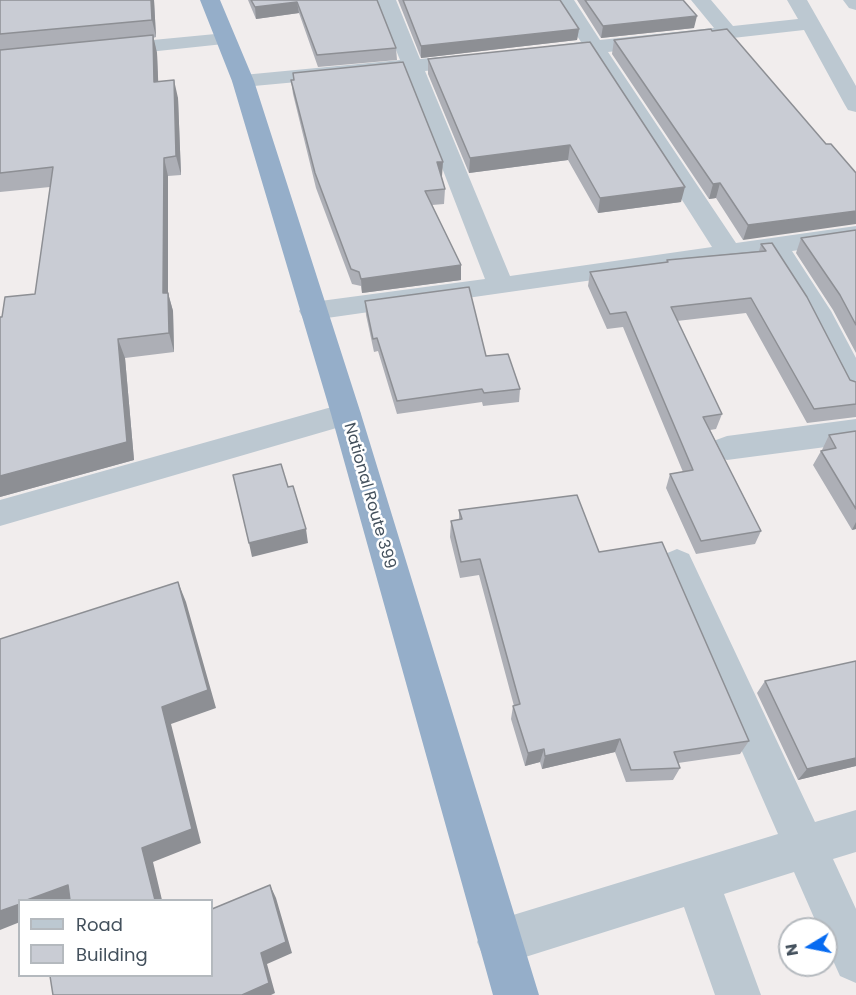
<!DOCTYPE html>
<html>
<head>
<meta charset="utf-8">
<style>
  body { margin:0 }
  #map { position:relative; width:856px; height:995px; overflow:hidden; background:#f1eded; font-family:Poppins,sans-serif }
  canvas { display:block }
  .legend { position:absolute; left:18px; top:899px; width:195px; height:78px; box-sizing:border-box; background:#fff; border:2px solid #b4b9be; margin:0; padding:8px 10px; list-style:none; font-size:18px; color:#44515d }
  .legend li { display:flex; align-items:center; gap:12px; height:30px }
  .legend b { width:30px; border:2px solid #b4b9be }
  .north { position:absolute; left:778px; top:917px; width:60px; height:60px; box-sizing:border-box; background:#fff; border:2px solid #b4b9be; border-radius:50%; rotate:260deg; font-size:16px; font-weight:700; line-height:24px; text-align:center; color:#44515d }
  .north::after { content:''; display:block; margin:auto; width:21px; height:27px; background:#076bf1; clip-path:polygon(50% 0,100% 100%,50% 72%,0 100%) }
</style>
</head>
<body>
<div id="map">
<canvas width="856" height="995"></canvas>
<ul class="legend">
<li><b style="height:8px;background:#bcc8d1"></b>Road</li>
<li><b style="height:16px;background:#c9ccd4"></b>Building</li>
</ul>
<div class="north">N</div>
</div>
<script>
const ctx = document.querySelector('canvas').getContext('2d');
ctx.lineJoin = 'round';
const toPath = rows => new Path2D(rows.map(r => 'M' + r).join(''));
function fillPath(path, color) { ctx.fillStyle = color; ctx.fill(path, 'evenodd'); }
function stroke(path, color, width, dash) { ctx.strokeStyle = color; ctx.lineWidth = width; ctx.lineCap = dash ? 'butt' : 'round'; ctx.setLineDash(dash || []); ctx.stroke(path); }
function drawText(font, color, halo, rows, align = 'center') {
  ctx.font = font + ' Poppins,sans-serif'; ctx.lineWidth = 5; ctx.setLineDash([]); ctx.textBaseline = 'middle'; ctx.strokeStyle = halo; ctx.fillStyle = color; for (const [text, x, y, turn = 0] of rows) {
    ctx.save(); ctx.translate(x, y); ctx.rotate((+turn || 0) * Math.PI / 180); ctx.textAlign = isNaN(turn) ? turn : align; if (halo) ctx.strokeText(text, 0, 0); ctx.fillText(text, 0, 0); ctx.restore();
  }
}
fillPath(toPath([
  [376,0,396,0,420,59,472,54,479,56,482,60,479,64,472,66,425,71,510,276,712,247,589,54,548,58,541,56,538,52,541,48,548,46,581,42,554,0,574,0,600,40,714,28,691,0,711,0,733,26,798,19,787,0,807,0,856,86,856,112,848,110,845,105,804,30,608,52,736,243,856,226,856,242,792,251,831,311,856,358,856,397,845,394,803,311,768,255,313,320,303,318,299,311,303,304,313,302,485,279,405,72,243,87,235,86,232,81,235,76,243,75,400,60,376,0],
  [843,0,856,0,856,10,849,8,843,0],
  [226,33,233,35,236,39,233,43,111,56,104,54,101,50,104,46,111,44,226,33],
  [346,403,357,406,361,414,357,422,0,526,0,500,346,403],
  [856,419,856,443,727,460,716,456,711,448,716,440,727,436,856,419],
  [677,549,689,554,815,822,856,810,856,852,833,859,856,909,856,983,840,976,826,945,826,929,819,929,794,872,724,894,761,995,715,995,684,907,500,965,484,958,477,942,484,926,500,919,778,834,660,564,665,554,677,549]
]), '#bcc8d1');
fillPath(toPath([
  [200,0,220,0,254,81,361,414,539,995,493,995,331,414,232,81,200,0]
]), '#95aec9');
fillPath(toPath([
  [0,0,154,0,156,37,153,38,157,53,158,81,178,98,181,175,168,176,168,293,173,311,174,352,125,358,134,460,0,497,0,317,2,317,35,294,50,187,0,192],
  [248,0,377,0,396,48,397,60,318,67,299,13,256,19],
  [398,0,560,0,579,29,577,40,421,58],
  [577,0,683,0,694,28,601,38],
  [614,40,826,144,743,240,716,198,709,199,612,54],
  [428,59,681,202,598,213,568,160,469,173,428,74],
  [293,73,442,176,441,176,445,189,444,204,432,205,461,265,461,280,362,293,361,286,352,284,316,188,293,94,291,80,293,80],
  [856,230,856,353,833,310,796,253,801,238],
  [761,244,850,380,856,382,856,417,807,423,746,313,677,321,722,414,716,429,710,430,761,531,755,544,696,554,666,488,670,474,683,472,623,327,607,329,588,286,590,272,666,262,667,260,759,251],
  [365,301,486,356,520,389,519,402,483,406,482,402,397,414,378,351,374,352,366,315],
  [856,431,856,529,852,530,813,465,821,451,822,450,829,435],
  [459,510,599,552,749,741,740,754,678,763,680,768,673,780,626,782,615,752,542,769,540,762,525,766,511,719,513,706,514,706,479,575,460,578,450,537,451,521,459,520],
  [765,681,856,766,798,780,757,693]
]), '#adafb6');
fillPath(toPath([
  [151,0,154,0,156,37,152,20],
  [297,2,299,13,256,19,255,7],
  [697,16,694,28,601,38,603,26],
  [579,29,577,40,421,58,421,46],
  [153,35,157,53,159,100,154,82],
  [174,80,178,98,181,175,176,156],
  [570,145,568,160,469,173,470,158],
  [164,158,168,176,168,293,173,311,174,352,169,333,163,293],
  [437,162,443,162,442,176,437,177],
  [720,183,716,198,709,199,713,184],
  [685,187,681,202,598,213,600,198],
  [856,211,856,224,743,240,748,225],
  [461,265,461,280,362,293,361,279],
  [118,339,125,358,134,460,0,497,0,476],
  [856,522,856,529,852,530],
  [306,529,308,543,252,557,249,543],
  [178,582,186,602,216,708,171,724,201,843,153,862,162,900,155,900,142,848],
  [620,739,615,752,542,769,545,756],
  [544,749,540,762,525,766,528,753],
  [856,758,856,766,798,780,807,769],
  [68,885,75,900,27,900],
  [270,885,276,898,292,953,267,964,275,993,271,995,242,995,261,953],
  [20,904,20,922,0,930,0,911]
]), '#8d8f94');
const building = toPath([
  [0,0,151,0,152,20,0,34,0,0],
  [251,0,377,0,396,48,317,55,297,2,255,7,251,0],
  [403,0,560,0,579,29,421,46,403,0],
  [585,0,683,0,697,16,603,26,585,0],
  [711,29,712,31,727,29,826,144,831,144,856,173,856,211,748,225,720,183,713,184,614,40,711,29],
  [153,35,154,82,174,80,176,156,164,158,163,293,168,293,169,333,118,339,127,442,0,476,0,317,2,317,5,297,35,294,53,167,0,173,0,50,153,35],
  [590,42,685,187,600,198,570,145,470,158,428,59,590,42],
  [403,62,443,162,437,162,445,189,425,191,461,265,361,279,359,272,351,269,315,173,291,80,294,80,293,73,403,62],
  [856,230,856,325,840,295,801,238,856,230],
  [772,243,807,297,850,380,856,382,856,404,814,409,751,298,671,307,722,414,703,417,761,531,701,541,670,474,693,470,626,312,610,314,590,272,668,262,667,260,766,251,761,244,772,243],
  [469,287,486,356,508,354,520,389,484,393,482,389,397,401,377,338,373,339,365,301,469,287],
  [856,431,856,509,821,451,836,448,829,435,856,431],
  [281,464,288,487,293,486,306,529,249,543,233,475,281,464],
  [577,495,599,552,662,542,749,741,674,752,680,768,631,770,620,739,545,756,544,749,528,753,513,706,520,704,480,559,461,562,451,521,462,519,459,510,577,495],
  [178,582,208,690,162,707,192,829,142,848,155,900,70,900,68,885,27,900,20,900,20,904,0,911,0,639,178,582],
  [856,661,856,758,807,769,765,681,856,661],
  [270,885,286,942,261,953,269,983,242,995,53,995,50,976,52,975,212,975,212,909,270,885]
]);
fillPath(building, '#c9ccd4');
stroke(building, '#8d8f94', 1.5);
drawText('16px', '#44515d', '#fff', [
  ["National Route 399",369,496,74]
]);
</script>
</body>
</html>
